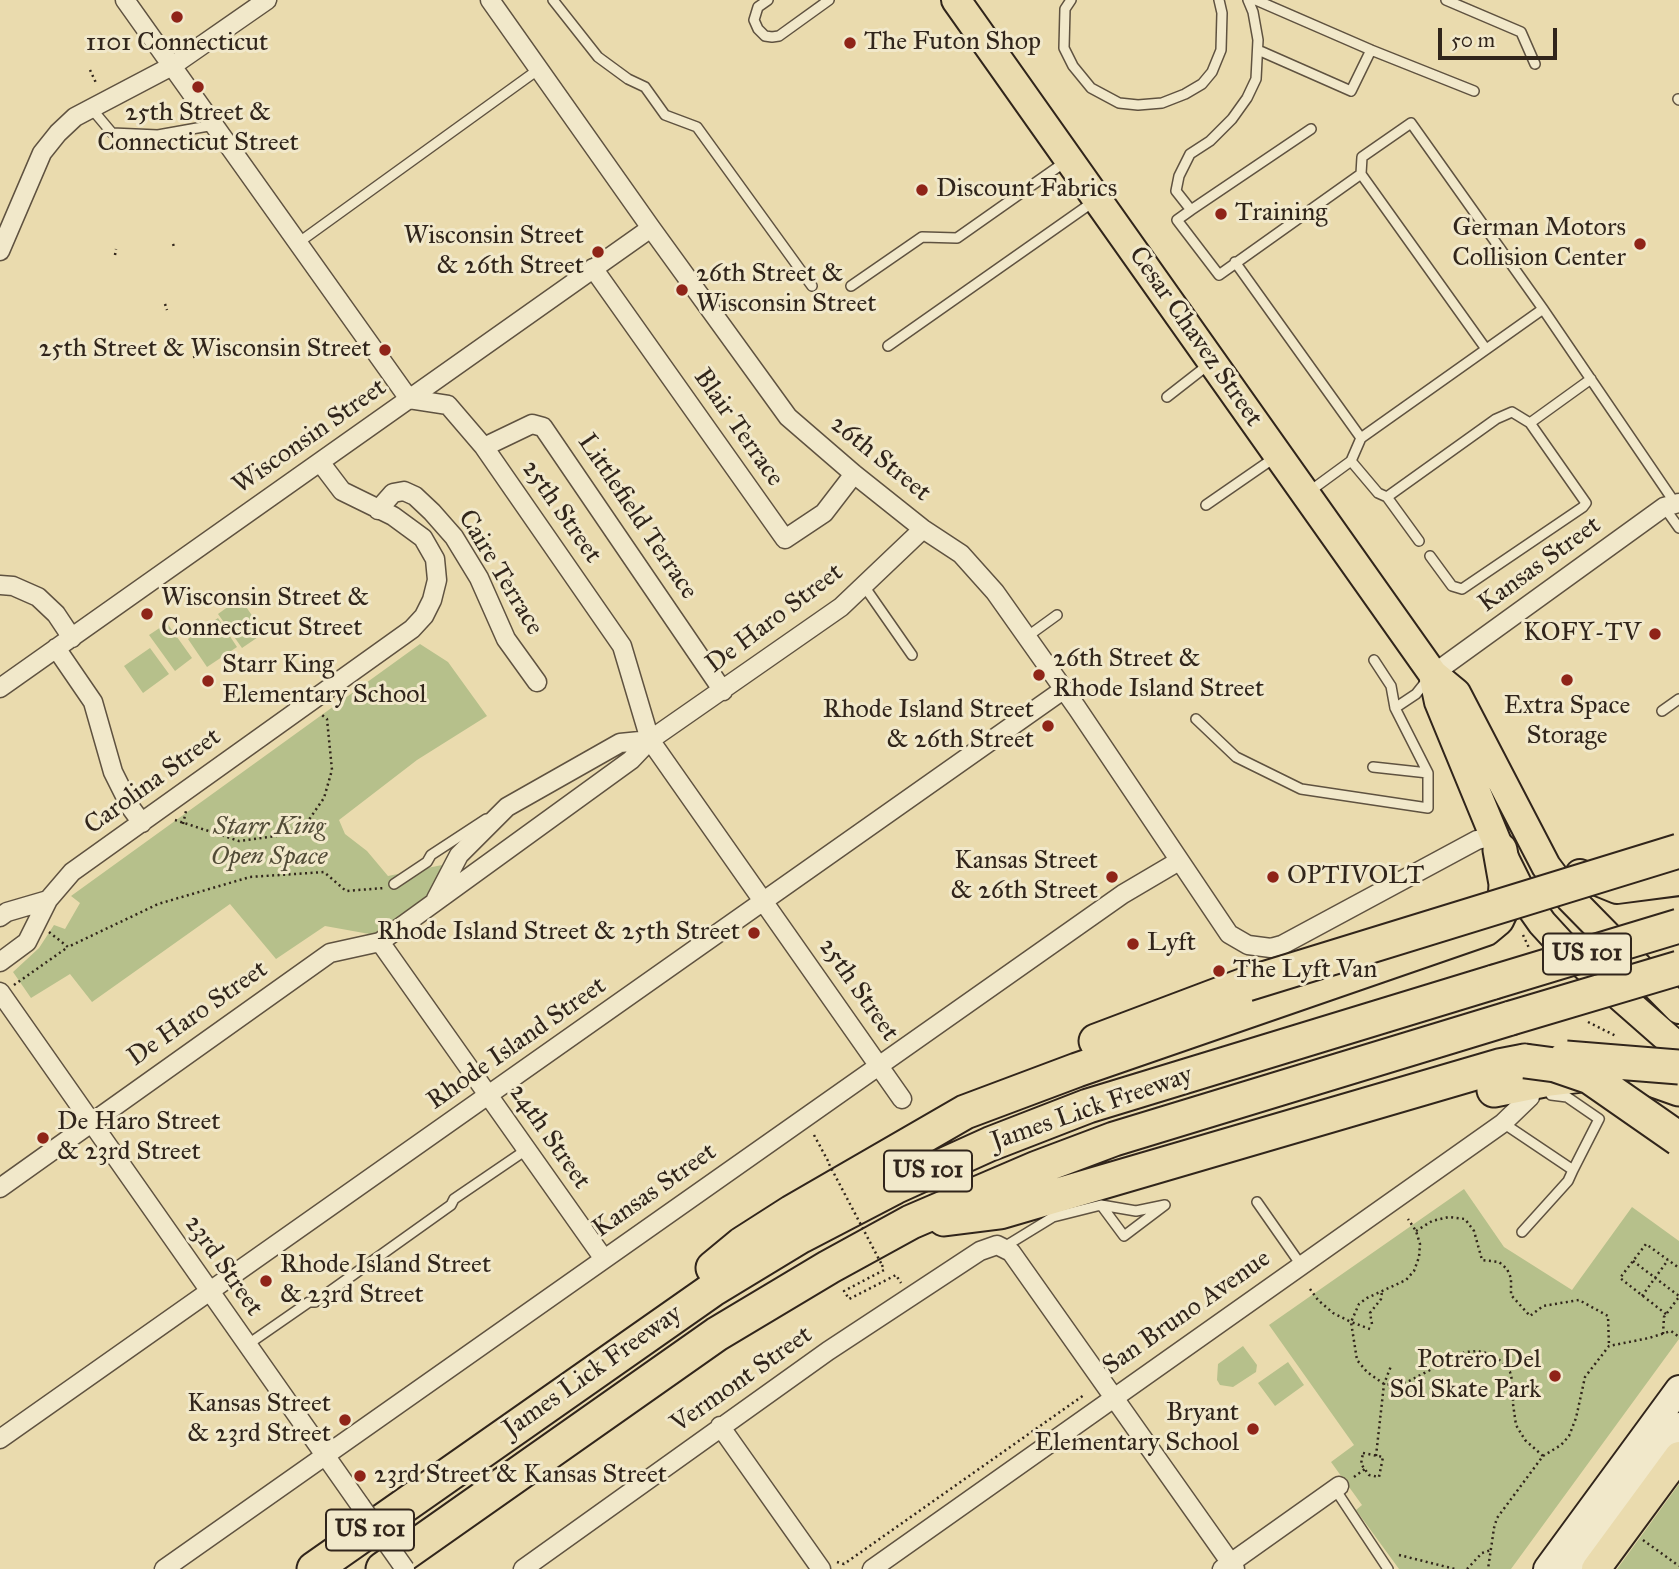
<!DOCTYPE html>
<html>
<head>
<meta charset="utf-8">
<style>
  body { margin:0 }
  #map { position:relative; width:1679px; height:1569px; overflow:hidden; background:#eadbae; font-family:"IM FELL Great Primer",serif }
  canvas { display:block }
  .scale { position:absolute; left:1438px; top:28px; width:119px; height:32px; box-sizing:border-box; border:4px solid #31251b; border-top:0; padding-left:9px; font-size:21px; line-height:24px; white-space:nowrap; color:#31251b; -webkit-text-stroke:5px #f1e8ca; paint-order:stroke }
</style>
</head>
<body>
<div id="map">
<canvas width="1679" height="1569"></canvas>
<div class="scale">50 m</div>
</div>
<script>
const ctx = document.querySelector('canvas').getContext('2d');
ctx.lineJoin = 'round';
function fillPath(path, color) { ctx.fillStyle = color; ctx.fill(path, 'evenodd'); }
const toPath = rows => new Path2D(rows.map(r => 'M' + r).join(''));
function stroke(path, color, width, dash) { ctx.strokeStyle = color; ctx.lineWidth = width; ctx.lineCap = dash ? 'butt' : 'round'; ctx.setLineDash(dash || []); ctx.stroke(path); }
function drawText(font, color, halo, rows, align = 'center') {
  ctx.font = font + ' "IM FELL Great Primer",serif'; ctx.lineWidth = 6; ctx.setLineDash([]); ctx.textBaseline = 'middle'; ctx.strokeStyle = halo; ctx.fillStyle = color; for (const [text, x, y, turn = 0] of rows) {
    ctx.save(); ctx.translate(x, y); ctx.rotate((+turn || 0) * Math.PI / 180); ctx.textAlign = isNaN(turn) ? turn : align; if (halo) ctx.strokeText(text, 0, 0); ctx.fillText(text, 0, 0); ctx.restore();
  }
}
fillPath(toPath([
  [240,598,264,633,242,648,218,614],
  [218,618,237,647,207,667,188,639],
  [167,623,192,658,175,671,149,635],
  [420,644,448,662,487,716,417,760,339,820,345,834,367,851,388,876,442,865,428,896,375,935,325,926,276,959,230,904,92,1002,70,974,31,998,13,972,39,948,54,925,65,929,80,903,71,896],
  [150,648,169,674,143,693,124,666],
  [1464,1189,1504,1247,1572,1290,1632,1207,1679,1241,1679,1339,1511,1569,1399,1569,1356,1510,1362,1505,1331,1462,1354,1445,1269,1325],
  [1243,1346,1257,1365,1256,1372,1233,1387,1220,1385,1217,1380,1218,1364],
  [1288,1362,1304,1385,1275,1406,1258,1383],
  [1679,1484,1679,1569,1617,1569,1639,1539]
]), '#b6c08b');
const lane = toPath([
  [553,0,598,57,628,79,645,87,665,115,697,127,812,286],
  [768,0,758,7,754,20,758,29,765,36,772,37,779,36,829,0],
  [1071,0,1065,9,1064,48,1073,66,1091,88,1119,103,1138,105,1162,103,1185,94,1202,84,1212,72,1221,50,1222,13,1219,0],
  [1248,0,1253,12,1258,40,1256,79,1247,98,1232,119,1210,141,1190,154,1179,176,1176,191,1191,210,1177,220,1219,275,1361,174],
  [1256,0,1371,50,1474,91],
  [1446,0,1521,32,1535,64],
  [1258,50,1351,91,1371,50],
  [1678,99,1679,100],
  [91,108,112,133,158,135,214,125],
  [1191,210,1311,129],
  [298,243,539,69],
  [1235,262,1361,438],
  [851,286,922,237,957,238,1065,162],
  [888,346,1093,202],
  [1486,349,1361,174,1362,157,1411,123,1543,309,1675,503],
  [1167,397,1208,365],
  [1530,423,1591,379],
  [1351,461,1378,493,1387,497,1419,541],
  [1310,491,1351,461,1361,438,1543,309],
  [1387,497,1496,419,1512,412,1530,423,1586,503,1583,507,1462,589,1452,586,1430,556],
  [1206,505,1274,458],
  [1664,507,1679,528],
  [864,586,912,655],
  [1028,636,1057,615],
  [1374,660,1391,686,1395,708],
  [1662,711,1679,699],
  [1196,719,1236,757,1301,789,1428,808,1428,773,1395,708,1416,694,1428,679],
  [1373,767,1428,773],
  [394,884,427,862,431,855,486,819],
  [1551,1095,1567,1097,1599,1119,1573,1170],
  [1503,1123,1573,1170,1568,1181,1522,1232],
  [1257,1202,1301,1265],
  [1004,1247,1053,1217,1101,1205,1124,1236,1165,1205,1136,1211,1101,1205],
  [247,1345,309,1302,315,1302,451,1205,454,1199,526,1150],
  [1335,1489,1388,1569]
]);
const street = toPath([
  [125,0,409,399,448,405,484,447,622,646,650,740,902,1099],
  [490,0,651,228,788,417,854,474,923,529,961,554,995,592,1077,708,1229,934,1248,945,1271,948,1282,945,1477,840,1494,836],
  [0,251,42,153,58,133,75,117,172,66,267,0],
  [593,268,785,539,824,513,854,474],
  [484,447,532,424,543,427,723,691],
  [378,510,393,493,404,491,415,496,432,512,454,537,479,578,506,639,537,682],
  [0,585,13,586,38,597,56,614,72,638],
  [56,648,93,702,113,772,131,808,142,823],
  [1433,674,1664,507,1679,503],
  [0,688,651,228],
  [436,899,459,855,507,807,620,743,650,740],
  [0,917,7,912,48,900],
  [380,942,604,1259],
  [0,962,27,942,48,900,72,872,412,629,424,616,432,600,437,580,435,559,423,538,393,516,342,491,320,462],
  [0,992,360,1505],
  [0,1188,330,953,380,942,631,760,650,740,841,607,923,529],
  [720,1426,821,1569],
  [0,1439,1063,690],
  [164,1569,1123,894,1179,861],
  [523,1569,828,1351,980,1251,997,1245,1011,1252,1235,1569],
  [872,1569,1503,1123,1530,1097],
  [1222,1569,1339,1486]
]);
const secondary = toPath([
  [1547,1569,1679,1389],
  [1574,1569,1679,1426]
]);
const primary = toPath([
  [956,0,1433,674,1456,693,1546,866,1570,898,1679,1009],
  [1433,674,1439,702,1500,850,1523,896,1542,923,1564,947,1679,1048],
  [1580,874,1617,889,1679,881],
  [1596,1569,1679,1456]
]);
const highway = toPath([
  [1096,1041,1247,984],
  [1494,1090,1549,1079,1591,1074,1619,1074,1648,1078,1679,1089],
  [944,1219,1000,1212,1499,1066,1525,1061],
  [713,1268,742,1244,792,1212,965,1112,1077,1070,1485,929,1497,919,1505,902,1506,884,1500,850],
  [314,1569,712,1290,801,1236,895,1187,990,1144,1088,1106,1494,982],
  [383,1569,717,1334,829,1267,911,1222,1037,1168,1114,1139,1511,1018]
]);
stroke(lane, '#5f5240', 12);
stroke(street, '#5f5240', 21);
stroke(secondary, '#31251b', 30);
stroke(primary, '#31251b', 32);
stroke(highway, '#31251b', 37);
stroke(toPath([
  [90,70,97,85],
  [173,244,175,249],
  [115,255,116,249],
  [165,304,167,310],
  [194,356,195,360],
  [175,820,239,841,276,836,296,830,308,821,324,798,332,770,327,719,322,715],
  [183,824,186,811],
  [49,932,68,947,158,904,250,877,324,872,346,891,384,888],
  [1523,935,1529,948],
  [14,985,68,947],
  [1588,1022,1616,1036],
  [814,1135,828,1161],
  [1416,1231,1432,1221,1449,1217,1465,1219,1474,1231,1482,1260,1499,1262,1507,1269,1511,1278,1511,1295,1530,1316,1543,1306,1579,1300,1608,1316,1609,1346],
  [1633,1261,1679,1296],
  [882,1265,884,1270,844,1291,849,1299,896,1275,901,1283],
  [1310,1289,1318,1300,1333,1313,1351,1322,1357,1360,1367,1372,1384,1384,1395,1385,1407,1382,1465,1352,1478,1351,1491,1354,1502,1362,1510,1372,1513,1384,1513,1404,1516,1425,1525,1440,1543,1456,1497,1518,1494,1528,1488,1569],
  [1642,1296,1668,1260],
  [1666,1314,1620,1278,1646,1244,1679,1268],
  [1372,1324,1370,1313,1381,1299,1382,1291],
  [1370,1329,1351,1322,1359,1304,1367,1298,1406,1280,1414,1271,1419,1257,1420,1244,1416,1231,1408,1219],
  [1663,1334,1664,1317,1679,1297],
  [1363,1453,1383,1457,1379,1477,1369,1475,1361,1464,1363,1453],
  [1376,1456,1384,1384,1391,1366],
  [1543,1456,1561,1445,1569,1436,1576,1418,1585,1377,1609,1346,1649,1338,1671,1331,1679,1337],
  [1354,1477,1365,1469],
  [1643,1540,1679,1566],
  [1399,1555,1455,1569],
  [837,1562,844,1564,1084,1395],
  [1467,1569,1482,1553,1491,1550]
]), '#31251b', 2.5, [2, 3.5]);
stroke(lane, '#f1e8ca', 9);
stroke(street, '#f1e8ca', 18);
stroke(secondary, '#f1e8ca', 26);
stroke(primary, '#eadbae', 28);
stroke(highway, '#eadbae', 33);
const streetBridge = toPath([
  [360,1505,405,1569]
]);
const highwayBridge = toPath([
  [1494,982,1679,926],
  [1247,984,1679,851],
  [1511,1018,1679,968],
  [1566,1058,1679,1067],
  [1525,1061,1555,1065,1590,1077,1679,1139]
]);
stroke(streetBridge, '#5f5240', 21, []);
stroke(highwayBridge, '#31251b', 37, []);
stroke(toPath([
  [829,1164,882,1265]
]), '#31251b', 2.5, [2, 3.5]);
stroke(streetBridge, '#f1e8ca', 18);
stroke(highwayBridge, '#eadbae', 33);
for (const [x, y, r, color] of [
  [177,17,7,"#8f2418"],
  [850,43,7,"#8f2418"],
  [198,87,7,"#8f2418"],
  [922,190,7,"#8f2418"],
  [1221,214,7,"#8f2418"],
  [1640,244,7,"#8f2418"],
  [598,252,7,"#8f2418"],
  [682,290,7,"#8f2418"],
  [385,350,7,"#8f2418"],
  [147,614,7,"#8f2418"],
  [1655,634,7,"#8f2418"],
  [1039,675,7,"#8f2418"],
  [1567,680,7,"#8f2418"],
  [208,681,7,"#8f2418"],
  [1048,726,7,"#8f2418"],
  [1112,877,7,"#8f2418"],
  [1273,877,7,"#8f2418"],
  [754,933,7,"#8f2418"],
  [1133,944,7,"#8f2418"],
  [1219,971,7,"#8f2418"],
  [43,1138,7,"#8f2418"],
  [266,1281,7,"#8f2418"],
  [1555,1376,7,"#8f2418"],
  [345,1420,7,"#8f2418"],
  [1253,1429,7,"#8f2418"],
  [360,1476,7,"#8f2418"]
]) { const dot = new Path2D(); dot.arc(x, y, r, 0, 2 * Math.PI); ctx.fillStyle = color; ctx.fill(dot); stroke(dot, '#f1e8ca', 2.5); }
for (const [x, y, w] of [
  [1587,954,88],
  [928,1171,88],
  [370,1530,88]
]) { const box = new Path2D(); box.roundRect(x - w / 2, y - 20.5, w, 41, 5); ctx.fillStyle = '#f1e8ca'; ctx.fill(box); stroke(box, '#31251b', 2); }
drawText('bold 24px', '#31251b', null, [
  ["US 101",1587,954],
  ["US 101",928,1171],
  ["US 101",370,1530]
]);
drawText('26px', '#31251b', '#f1e8ca', [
  ["The Futon Shop",864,43],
  ["1101 Connecticut",177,44,"center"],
  ["25th Street &",198,114,"center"],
  ["Connecticut Street",198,144,"center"],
  ["Discount Fabrics",936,190],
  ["Training",1235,214],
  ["German Motors",1626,229,"right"],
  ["Collision Center",1626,259,"right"],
  ["Wisconsin Street",584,237,"right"],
  ["& 26th Street",584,267,"right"],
  ["26th Street &",696,275],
  ["Wisconsin Street",696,305],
  ["25th Street & Wisconsin Street",371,350,"right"],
  ["Wisconsin Street &",161,599],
  ["Connecticut Street",161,629],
  ["KOFY-TV",1641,634,"right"],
  ["26th Street &",1053,660],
  ["Rhode Island Street",1053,690],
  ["Starr King",222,666],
  ["Elementary School",222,696],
  ["Extra Space",1567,707,"center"],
  ["Storage",1567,737,"center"],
  ["Rhode Island Street",1034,711,"right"],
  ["& 26th Street",1034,741,"right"],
  ["Kansas Street",1098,862,"right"],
  ["& 26th Street",1098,892,"right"],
  ["OPTIVOLT",1287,877],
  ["Rhode Island Street & 25th Street",740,933,"right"],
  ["Lyft",1147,944],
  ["The Lyft Van",1233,971],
  ["De Haro Street",57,1123],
  ["& 23rd Street",57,1153],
  ["Rhode Island Street",280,1266],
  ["& 23rd Street",280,1296],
  ["Potrero Del",1541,1361,"right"],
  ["Sol Skate Park",1541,1391,"right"],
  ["Kansas Street",331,1405,"right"],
  ["& 23rd Street",331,1435,"right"],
  ["Bryant",1239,1414,"right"],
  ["Elementary School",1239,1444,"right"],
  ["23rd Street & Kansas Street",374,1476]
], 'left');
drawText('26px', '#31251b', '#f1e8ca', [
  ["Cesar Chavez Street",1195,337,55],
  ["Blair Terrace",738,428,55],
  ["Wisconsin Street",310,437,-35],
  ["26th Street",880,459,39],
  ["25th Street",561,512,55],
  ["Littlefield Terrace",637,517,56],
  ["Kansas Street",1540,565,-36],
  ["Caire Terrace",500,573,59],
  ["De Haro Street",775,619,-37],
  ["Carolina Street",153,782,-36],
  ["25th Street",858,990,55],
  ["De Haro Street",198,1014,-35],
  ["Rhode Island Street",517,1044,-35],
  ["James Lick Freeway",1092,1109,-19],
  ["24th Street",549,1137,55],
  ["Kansas Street",655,1191,-35],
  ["23rd Street",223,1266,55],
  ["San Bruno Avenue",1187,1313,-35],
  ["James Lick Freeway",593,1372,-35],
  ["Vermont Street",742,1380,-35]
]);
drawText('italic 26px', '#524c37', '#f1e8ca', [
  ["Starr King",269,828],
  ["Open Space",269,858]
]);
</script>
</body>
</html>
